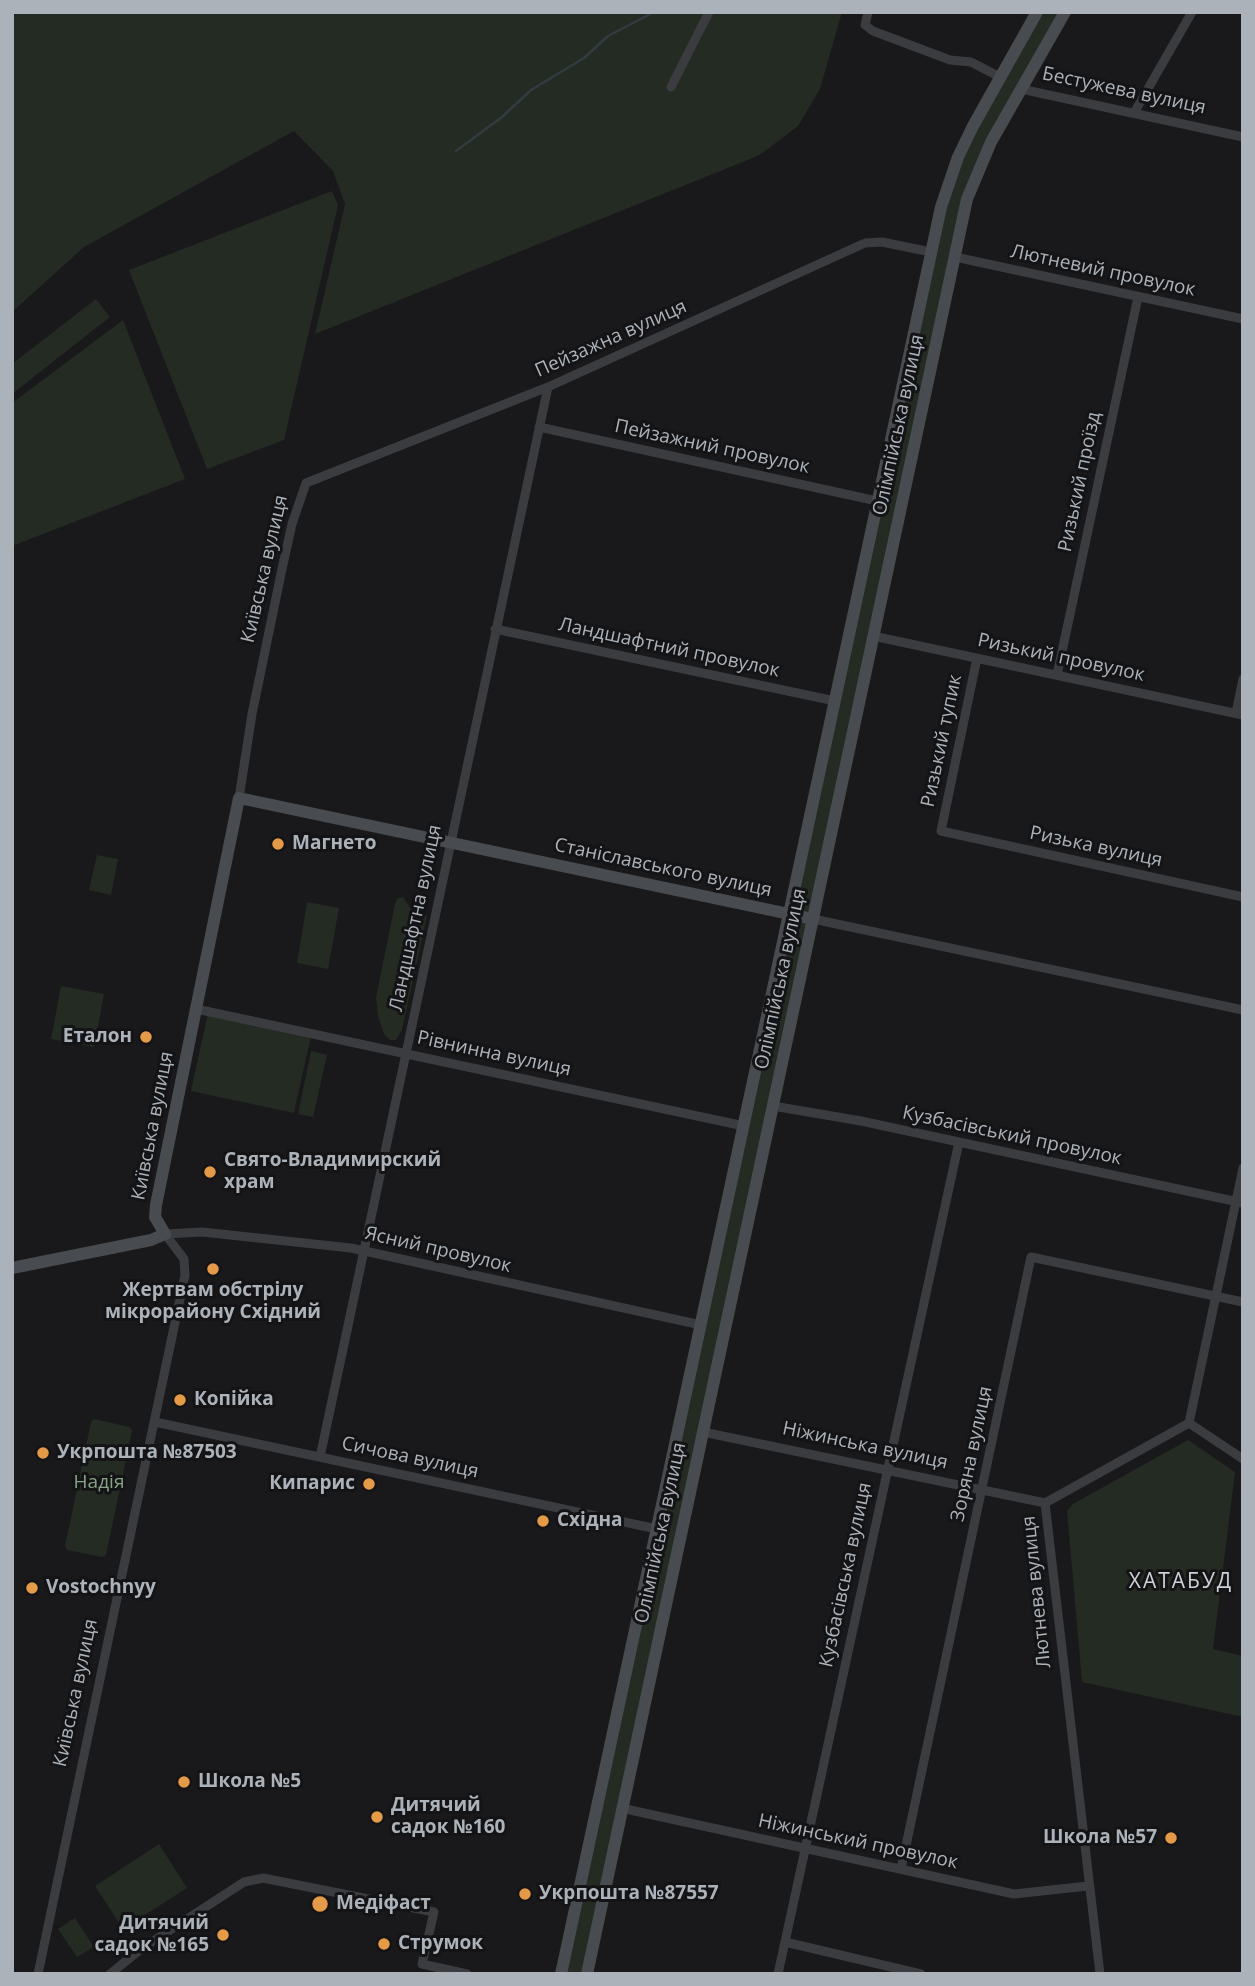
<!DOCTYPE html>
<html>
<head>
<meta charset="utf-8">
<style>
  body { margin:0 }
  #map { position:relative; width:1255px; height:1986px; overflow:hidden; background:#19191b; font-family:"Open Sans",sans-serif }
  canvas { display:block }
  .frame { position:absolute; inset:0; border:14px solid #acb2b9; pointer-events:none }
</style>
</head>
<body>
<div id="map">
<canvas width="1255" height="1986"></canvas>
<div class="frame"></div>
</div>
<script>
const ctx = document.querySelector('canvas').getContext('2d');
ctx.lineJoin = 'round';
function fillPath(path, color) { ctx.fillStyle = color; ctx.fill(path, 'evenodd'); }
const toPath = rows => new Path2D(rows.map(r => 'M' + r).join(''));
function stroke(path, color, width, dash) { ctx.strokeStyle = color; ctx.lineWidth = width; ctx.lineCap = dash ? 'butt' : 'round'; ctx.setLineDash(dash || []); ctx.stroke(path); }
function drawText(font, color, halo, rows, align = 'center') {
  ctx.font = font + ' "Open Sans",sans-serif'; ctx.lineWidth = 6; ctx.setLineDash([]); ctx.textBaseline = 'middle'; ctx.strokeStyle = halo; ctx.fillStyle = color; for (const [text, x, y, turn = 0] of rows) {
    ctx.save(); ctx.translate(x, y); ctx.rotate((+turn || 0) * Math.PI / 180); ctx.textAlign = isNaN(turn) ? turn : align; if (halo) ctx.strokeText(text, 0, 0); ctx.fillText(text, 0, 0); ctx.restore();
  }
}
fillPath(toPath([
  [12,12,842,12,820,89,798,126,760,155,315,334,345,204,333,171,294,131,84,247,12,312],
  [1037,12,1064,12,978,169,587,1974,562,1974,948,184],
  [332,191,338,205,284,440,207,469,129,270],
  [96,299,110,317,12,394,12,364],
  [123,320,185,479,12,546,12,403],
  [97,855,118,859,111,895,89,890],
  [403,897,411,909,420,909,427,916,402,1030,396,1040,390,1040,384,1034,378,1016,376,997,395,904,398,898],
  [307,902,339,908,328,969,297,963],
  [61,986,104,994,94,1047,51,1039],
  [208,1013,311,1036,294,1113,191,1091],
  [311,1051,327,1055,313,1117,298,1114],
  [94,1419,130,1427,132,1431,106,1555,102,1557,67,1550,65,1546,91,1422],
  [1188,1440,1235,1472,1213,1649,1243,1656,1243,1717,1082,1682,1067,1511,1073,1504],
  [159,1844,187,1888,123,1929,95,1886],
  [75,1918,94,1947,77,1957,58,1929]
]), '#232b23');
stroke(toPath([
  [456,151,502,117,531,90,584,58,608,36,654,12]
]), '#323c40', 2.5);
stroke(toPath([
  [868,12,865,25,873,31,950,60,971,62,1000,77],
  [671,87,709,12],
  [1021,89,1243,137],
  [1134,113,1192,12],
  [955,257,1243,319],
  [539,427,877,501],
  [495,629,835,701],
  [873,636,1243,715],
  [977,658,941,831,1243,897],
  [1057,675,1138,297],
  [1236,713,1243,679],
  [239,798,252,714,282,569,292,524,306,483,548,387,865,243,882,242,931,252],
  [813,919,1243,1010],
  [196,1009,744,1126],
  [773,1106,861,1121,1243,1203],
  [165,1234,202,1232,351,1248,701,1325],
  [155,1422,657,1529],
  [1189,1423,1243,1459],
  [703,1432,1045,1503],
  [320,1457,548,387],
  [1045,1503,1100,1974],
  [1045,1503,1189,1423,1243,1168],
  [621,1808,1014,1894,1088,1886],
  [901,1869,1031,1257,1243,1302],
  [785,1942,921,1974],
  [38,1974,185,1275,184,1259,165,1234],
  [110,1974,141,1949,244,1882,263,1878,434,1912,422,1964,467,1974],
  [778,1974,959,1142]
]), '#3a3c40', 9);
stroke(toPath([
  [12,1268,151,1240,165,1234,155,1217,156,1205,239,798,813,919],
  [561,1974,941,207,958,157,973,126,1037,12],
  [587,1974,967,199,991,142,1065,12]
]), '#484b4f', 12);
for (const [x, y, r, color] of [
  [278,844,7,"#e59a47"],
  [146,1037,7,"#e59a47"],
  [210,1172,7,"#e59a47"],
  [213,1269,7,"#e59a47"],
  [180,1400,7,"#e59a47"],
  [43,1453,7,"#e59a47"],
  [369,1484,7,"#e59a47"],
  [543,1521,7,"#e59a47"],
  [32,1588,7,"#e59a47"],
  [184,1782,7,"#e59a47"],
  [377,1817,7,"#e59a47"],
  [1171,1838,7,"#e59a47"],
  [525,1894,7,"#e59a47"],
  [320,1904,9,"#e59a47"],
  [223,1935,7,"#e59a47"],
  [384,1944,7,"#e59a47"]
]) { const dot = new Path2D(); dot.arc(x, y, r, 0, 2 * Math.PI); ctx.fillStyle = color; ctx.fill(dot); stroke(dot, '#141416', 2.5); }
drawText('19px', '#acb2b9', '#141416', [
  ["Бестужева вулиця",1124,91,12],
  ["Лютневий провулок",1103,271,12],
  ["Пейзажна вулиця",611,339,-24],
  ["Олімпійська вулиця",899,425,-78],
  ["Пейзажний провулок",712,447,12],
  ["Ризький проїзд",1080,482,-78],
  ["Київська вулиця",265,569,-77],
  ["Ландшафтний провулок",669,648,12],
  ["Ризький провулок",1061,658,12],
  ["Ризький тупик",942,741,-78],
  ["Ризька вулиця",1096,847,12],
  ["Станіславського вулиця",663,868,12],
  ["Ландшафтна вулиця",416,918,-78],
  ["Олімпійська вулиця",781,979,-78],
  ["Рівнинна вулиця",494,1054,12],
  ["Київська вулиця",153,1126,-79],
  ["Кузбасівський провулок",1012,1136,12],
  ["Ясний провулок",438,1250,13],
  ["Ніжинська вулиця",865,1446,12],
  ["Зоряна вулиця",972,1454,-78],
  ["Сичова вулиця",410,1458,12],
  ["Олімпійська вулиця",661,1533,-78],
  ["Кузбасівська вулиця",846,1575,-78],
  ["Лютнева вулиця",1037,1592,-96],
  ["Київська вулиця",76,1693,-78],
  ["Ніжинський провулок",858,1842,12]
]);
drawText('bold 19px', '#acb2b9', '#141416', [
  ["Магнето",292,844],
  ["Еталон",132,1037,"right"],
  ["Свято-Владимирский",224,1161],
  ["храм",224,1183],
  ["Жертвам обстрілу",213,1291,"center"],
  ["мікрорайону Східний",213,1313,"center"],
  ["Копійка",194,1400],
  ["Укрпошта №87503",57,1453],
  ["Кипарис",355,1484,"right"],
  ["Східна",557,1521],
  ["Vostochnyy",46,1588],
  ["Школа №5",198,1782],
  ["Дитячий",391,1806],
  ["садок №160",391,1828],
  ["Школа №57",1157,1838,"right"],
  ["Укрпошта №87557",539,1894],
  ["Медіфаст",336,1904],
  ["Дитячий",209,1924,"right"],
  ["садок №165",209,1946,"right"],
  ["Струмок",398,1944]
], 'left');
drawText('19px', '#87a385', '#141416', [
  ["Надія",99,1483]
]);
ctx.letterSpacing = '2px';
drawText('21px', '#cdd1d6', '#141416', [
  ["ХАТАБУД",1181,1582]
]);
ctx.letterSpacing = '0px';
</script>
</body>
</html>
